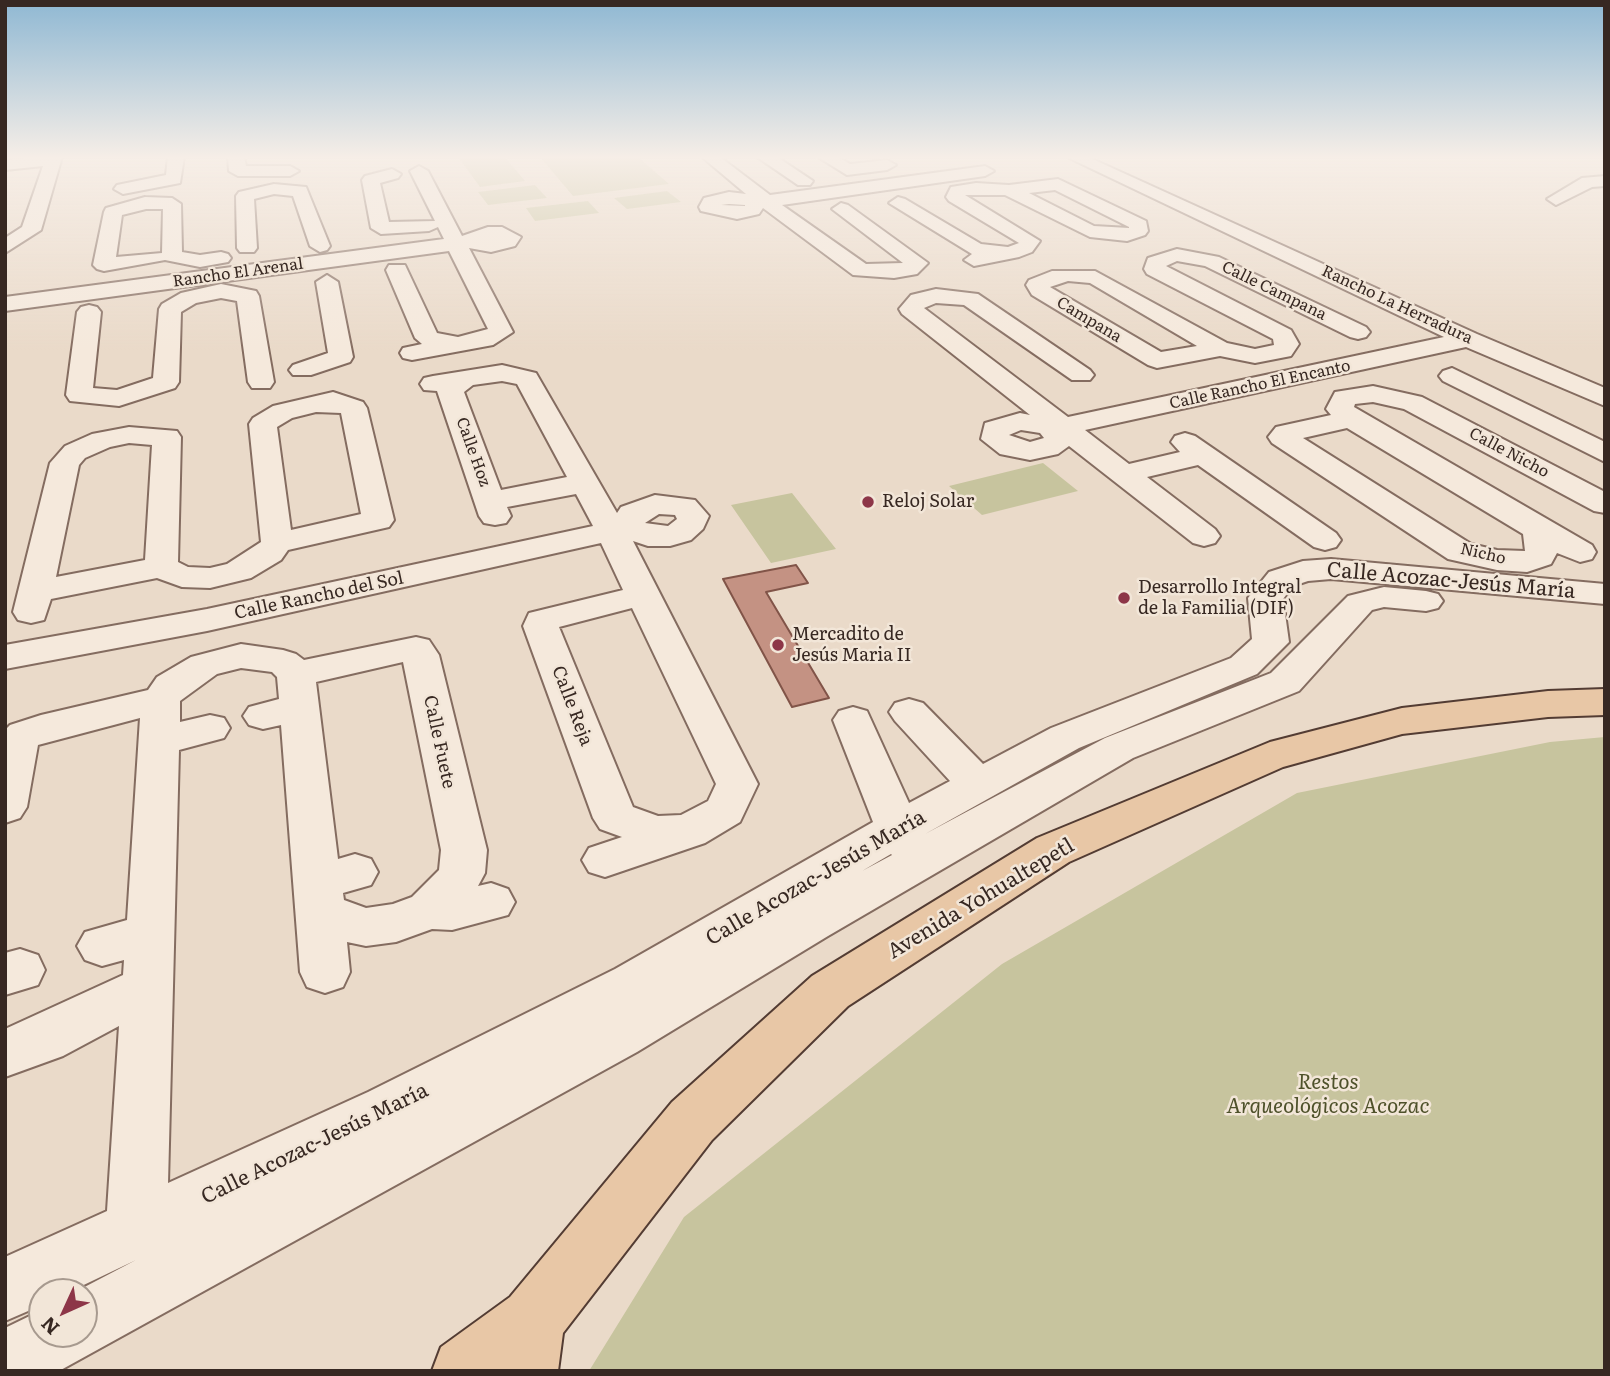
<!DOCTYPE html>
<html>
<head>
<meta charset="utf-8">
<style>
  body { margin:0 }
  #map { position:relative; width:1610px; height:1376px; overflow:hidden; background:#eadac9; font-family:Literata,serif }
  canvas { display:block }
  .frame { position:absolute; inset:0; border:7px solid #372822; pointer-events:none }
  .north { position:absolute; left:28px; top:1278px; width:70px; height:70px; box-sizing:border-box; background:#f2e6d8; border:2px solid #a79a8f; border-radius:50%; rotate:225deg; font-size:19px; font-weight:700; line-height:28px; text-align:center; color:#372822 }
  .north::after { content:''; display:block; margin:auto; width:24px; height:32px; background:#8d3648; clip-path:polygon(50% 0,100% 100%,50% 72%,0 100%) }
</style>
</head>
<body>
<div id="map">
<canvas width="1610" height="1376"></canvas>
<div class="frame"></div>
<div class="north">N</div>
</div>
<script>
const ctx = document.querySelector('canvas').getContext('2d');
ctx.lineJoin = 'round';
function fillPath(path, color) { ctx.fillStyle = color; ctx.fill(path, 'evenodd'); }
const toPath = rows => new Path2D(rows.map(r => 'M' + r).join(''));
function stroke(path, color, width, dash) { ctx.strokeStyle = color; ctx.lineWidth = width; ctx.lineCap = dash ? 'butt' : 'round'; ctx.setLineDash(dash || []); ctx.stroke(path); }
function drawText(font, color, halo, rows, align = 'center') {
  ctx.font = font + ' Literata,serif'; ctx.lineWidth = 5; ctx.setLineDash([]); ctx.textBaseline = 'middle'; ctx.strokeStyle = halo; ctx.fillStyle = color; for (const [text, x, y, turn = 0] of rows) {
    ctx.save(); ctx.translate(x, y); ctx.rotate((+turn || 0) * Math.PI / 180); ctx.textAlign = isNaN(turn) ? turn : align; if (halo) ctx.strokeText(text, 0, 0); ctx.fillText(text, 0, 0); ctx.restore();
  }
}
fillPath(toPath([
  [458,157,505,157,525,181,480,187],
  [540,157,638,157,669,184,573,196],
  [535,185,547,198,488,205,478,192],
  [667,191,681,202,627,209,614,198],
  [588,201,599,213,535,221,526,208],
  [1043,463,1078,491,982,515,949,486],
  [792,493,836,549,771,563,731,505],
  [1605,737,1605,1371,589,1371,684,1217,1002,964,1297,793,1550,742]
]), '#c7c49e');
const building = toPath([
  [796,565,808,583,766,592,829,698,792,707,723,579,796,565]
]);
fillPath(building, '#c49283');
stroke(building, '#815448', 2);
const minor = toPath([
  [34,157,62,157,41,230,5,253,5,238,22,227,43,166,5,170,5,160,34,157],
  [168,157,184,157,180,183,123,194,114,189,117,185,166,175,168,157],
  [228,157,244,157,246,166,290,166,299,171,290,176,238,176,229,171,228,157],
  [702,157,720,157,770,195,985,166,994,171,985,176,782,205,866,264,903,263,832,209,841,203,848,205,928,263,917,274,894,278,853,275,763,208,759,214,737,219,701,211,699,207,704,198,729,192,746,194,702,157],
  [729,204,745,205,745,206,721,205,729,204],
  [757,157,777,157,813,181,810,185,798,185,757,157],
  [818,157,838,157,850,164,887,160,896,165,887,170,847,175,818,157],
  [1067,157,1088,157,1477,334,1605,388,1605,406,1466,347,1085,430,1129,464,1180,452,1171,442,1175,436,1185,433,1195,436,1336,533,1341,540,1336,547,1325,550,1314,547,1198,465,1147,477,1215,529,1220,536,1215,543,1204,546,1193,543,1069,446,1058,454,1030,460,1000,454,981,439,985,423,1020,413,1030,415,902,314,899,309,911,295,936,289,978,294,1090,370,1094,375,1090,380,1072,380,964,305,936,303,924,308,1068,417,1444,337,1067,157],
  [1021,430,1040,433,1044,438,1030,442,1009,435,1021,430],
  [419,166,428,171,462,236,488,227,502,227,521,237,515,246,491,252,469,248,513,332,493,345,412,360,403,358,400,353,403,348,422,344,415,338,386,270,389,265,405,265,437,333,458,337,488,329,449,251,5,311,5,297,444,239,438,227,429,231,381,234,371,228,362,180,365,176,392,169,401,174,398,178,380,183,389,222,435,221,410,171,419,166],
  [1605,176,1605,186,1592,187,1556,205,1547,199,1582,178,1605,176],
  [1058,179,1146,221,1148,231,1145,235,1127,241,1090,237,1005,195,965,195,1040,241,1032,252,1019,257,974,266,964,260,972,254,889,203,898,197,905,199,981,244,1008,247,1019,243,949,201,946,197,951,187,976,183,1009,185,1058,179],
  [1055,190,1129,227,1129,228,1094,226,1029,193,1055,190],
  [274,184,306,187,330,246,327,250,320,252,310,246,293,196,274,194,254,199,257,248,254,252,240,252,237,248,236,196,239,192,274,184],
  [145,197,172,198,181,204,182,252,200,255,221,252,228,254,231,258,228,262,200,267,165,260,104,271,97,269,93,265,104,212,106,208,145,197],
  [146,209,163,209,162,253,116,257,122,215,146,209],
  [1177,249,1219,257,1366,327,1370,332,1366,337,1358,339,1350,337,1205,266,1177,261,1166,266,1291,330,1299,344,1291,356,1255,363,1220,356,1157,368,1148,365,1032,295,1026,285,1029,280,1052,271,1095,271,1227,343,1255,349,1274,345,1273,339,1147,274,1144,269,1148,258,1177,249],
  [1068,281,1090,283,1197,346,1161,352,1050,287,1068,281],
  [327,275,338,282,353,357,350,362,311,375,293,375,289,370,293,365,328,353,316,282,327,275],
  [221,284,256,291,259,296,274,382,270,388,252,388,248,382,237,301,221,298,196,303,181,312,179,382,175,388,119,406,70,401,66,395,77,312,81,307,89,305,97,307,101,312,93,388,117,390,153,378,159,309,162,304,181,293,221,284],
  [502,365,536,373,617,513,621,507,655,495,695,500,709,516,703,529,691,540,670,546,648,546,633,541,758,784,740,822,705,843,605,877,589,872,582,860,589,848,622,837,600,829,593,818,523,626,529,613,623,590,601,543,207,631,5,669,5,645,207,609,593,526,576,494,507,507,511,516,506,523,495,525,484,523,479,516,437,391,424,390,420,384,424,378,433,376,502,365],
  [502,381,517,384,567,477,501,490,464,392,473,385,502,381],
  [659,514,675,515,677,519,668,526,645,523,659,514],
  [632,608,716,784,708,801,681,815,658,816,633,807,559,627,632,608],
  [1452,368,1605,442,1605,462,1443,381,1439,376,1443,371,1452,368],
  [1373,386,1422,397,1605,492,1605,513,1594,511,1404,409,1373,402,1355,404,1354,407,1592,545,1596,552,1592,559,1580,562,1557,553,1551,564,1527,572,1497,570,1448,559,1272,443,1268,437,1276,427,1331,415,1326,409,1335,392,1373,386],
  [1347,428,1523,534,1525,551,1497,550,1471,544,1303,438,1347,428],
  [333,392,363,402,367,408,394,520,389,527,288,550,281,560,251,578,210,588,182,587,157,578,51,599,44,620,31,623,18,620,13,612,50,463,65,446,92,434,129,427,177,431,181,437,178,562,188,567,210,568,227,564,261,542,249,424,253,418,273,406,333,392],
  [316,412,341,413,361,514,291,530,277,427,292,418,316,412],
  [129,443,152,445,145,560,56,577,79,465,85,458,110,447,129,443],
  [1331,559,1605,584,1605,604,1331,579,1308,581,1293,586,1283,599,1289,642,1257,674,1079,748,925,834,1105,738,1271,673,1348,596,1384,587,1426,591,1438,594,1443,601,1438,608,1426,611,1384,607,1372,610,1299,691,1133,758,828,936,637,1052,59,1371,5,1371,5,1328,42,1310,42,1334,84,1334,84,1292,75,1292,136,1260,69,1292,42,1292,42,1305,5,1321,5,1257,107,1211,119,1026,63,1056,5,1077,5,1029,123,975,124,960,102,966,85,960,77,946,85,932,127,920,140,718,38,745,27,807,20,818,5,823,5,730,10,725,41,715,148,690,157,677,191,657,241,644,283,650,296,654,304,660,416,637,429,640,439,655,487,850,485,873,478,886,491,883,508,889,515,902,508,915,452,930,432,929,396,942,366,946,347,942,350,972,343,987,325,993,307,987,300,972,281,725,263,729,249,725,243,716,249,707,279,699,277,677,272,672,241,668,217,674,180,701,180,722,210,715,224,718,230,728,224,738,179,750,168,1183,368,1092,615,969,873,822,833,720,839,711,853,707,867,711,909,803,950,781,895,721,889,712,895,703,909,699,923,703,983,764,1051,728,1231,658,1252,639,1248,598,1269,572,1303,561,1331,559],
  [403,662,441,850,439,870,412,897,393,904,366,908,344,900,343,893,371,885,378,872,371,859,355,854,338,859,316,682,403,662],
  [891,854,892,855,862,871,891,854],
  [20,949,38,955,45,970,38,985,5,995,5,953,20,949]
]);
const major = toPath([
  [1605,689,1605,715,1548,717,1402,734,1283,767,1069,862,848,1006,712,1140,563,1333,558,1371,432,1371,441,1347,510,1297,672,1102,812,976,1037,838,1270,742,1402,708,1548,691,1605,689]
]);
stroke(minor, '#846c60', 4);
stroke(major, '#533c33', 4);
fillPath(minor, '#f5e9dc');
fillPath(major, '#e8c7a6');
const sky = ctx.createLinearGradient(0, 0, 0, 350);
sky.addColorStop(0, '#8fb8d3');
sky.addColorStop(0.45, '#f6eee7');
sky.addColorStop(1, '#f6eee700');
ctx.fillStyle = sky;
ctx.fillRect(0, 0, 1610, 350);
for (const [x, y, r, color] of [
  [868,502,7,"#8d3648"],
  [1124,598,7,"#8d3648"],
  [778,645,7,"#8d3648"]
]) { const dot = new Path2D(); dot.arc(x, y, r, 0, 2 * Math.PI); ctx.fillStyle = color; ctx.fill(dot); stroke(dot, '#f2e6d8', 2.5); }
drawText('16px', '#372822', '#f2e6d8', [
  ["Rancho El Arenal",238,273,-8],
  ["Calle Campana",1274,291,26],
  ["Rancho La Herradura",1397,305,25],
  ["Campana",1089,320,31],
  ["Calle Rancho El Encanto",1260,385,-12],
  ["Calle Hoz",473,452,70],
  ["Calle Nicho",1509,453,28],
  ["Nicho",1483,554,13]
]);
drawText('18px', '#372822', '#f2e6d8', [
  ["Reloj Solar",882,502],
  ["Desarrollo Integral",1138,588],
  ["de la Familia (DIF)",1138,609],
  ["Mercadito de",792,635],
  ["Jesús Maria II",792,656]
], 'left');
drawText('18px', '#372822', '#f2e6d8', [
  ["Calle Rancho del Sol",319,596,-12],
  ["Calle Reja",572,706,69],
  ["Calle Fuete",439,742,78]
]);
drawText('21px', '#372822', '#f2e6d8', [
  ["Calle Acozac-Jesús María",1451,581,5],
  ["Calle Acozac-Jesús María",816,878,-30],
  ["Avenida Yohualtepetl",981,899,-31],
  ["Calle Acozac-Jesús María",315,1144,-26]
]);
drawText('italic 21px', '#4e512a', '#f2e6d8', [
  ["Restos",1328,1083],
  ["Arqueológicos Acozac",1328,1107]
]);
</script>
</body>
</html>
